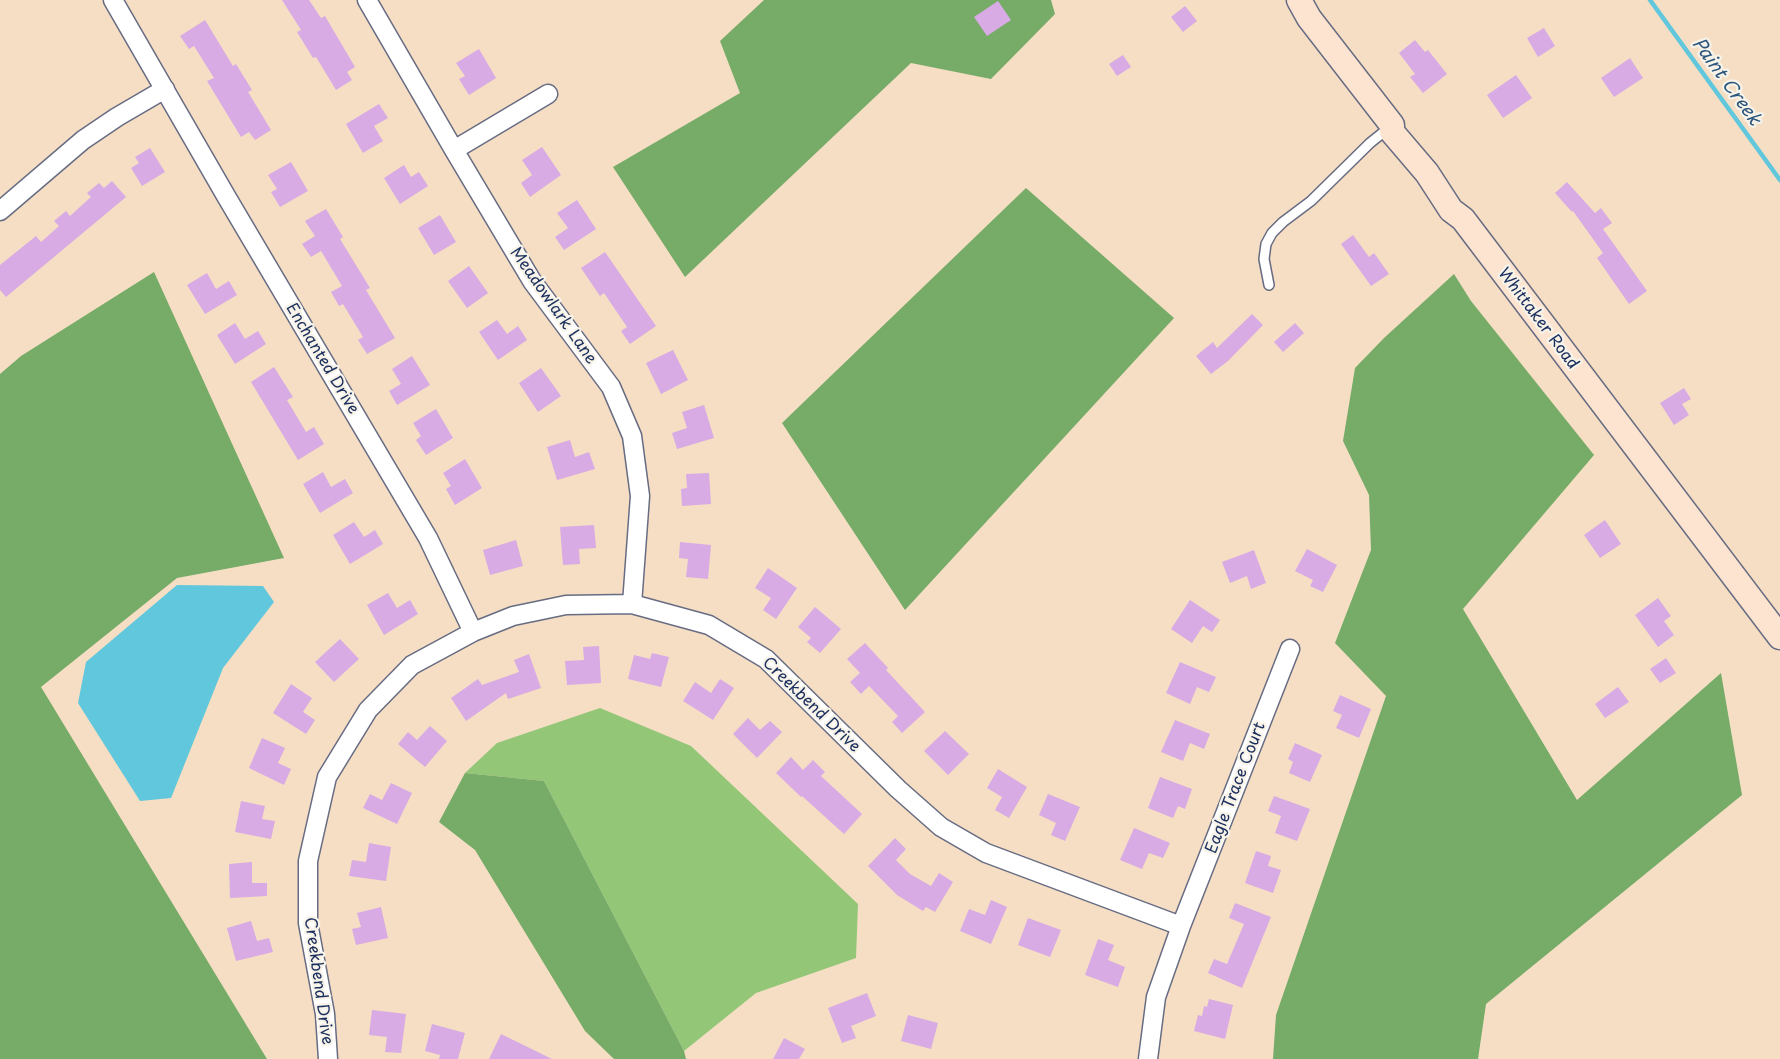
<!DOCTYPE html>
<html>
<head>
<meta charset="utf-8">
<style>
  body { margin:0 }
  canvas { display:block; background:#f5dec4 }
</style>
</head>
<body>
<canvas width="1780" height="1059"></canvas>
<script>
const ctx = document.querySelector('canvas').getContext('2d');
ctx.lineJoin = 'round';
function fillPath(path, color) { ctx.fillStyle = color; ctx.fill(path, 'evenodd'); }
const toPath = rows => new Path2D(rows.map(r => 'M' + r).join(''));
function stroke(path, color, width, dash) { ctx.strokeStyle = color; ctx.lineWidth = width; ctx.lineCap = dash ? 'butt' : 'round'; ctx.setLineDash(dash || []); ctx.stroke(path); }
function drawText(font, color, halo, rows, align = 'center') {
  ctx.font = font + ' "Playpen Sans",sans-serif'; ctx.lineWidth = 4.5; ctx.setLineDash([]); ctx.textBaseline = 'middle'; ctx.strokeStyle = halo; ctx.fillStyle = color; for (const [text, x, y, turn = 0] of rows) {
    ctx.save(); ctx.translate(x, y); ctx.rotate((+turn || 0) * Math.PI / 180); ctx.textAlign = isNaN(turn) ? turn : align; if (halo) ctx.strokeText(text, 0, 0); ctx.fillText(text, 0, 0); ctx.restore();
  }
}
fillPath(toPath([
  [600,708,691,746,858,904,856,958,756,993,684,1051,544,781,465,773,497,743]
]), '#93c677');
fillPath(toPath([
  [764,0,1051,0,1055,14,991,79,911,63,685,277,613,167,740,93,720,41],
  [1026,188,1174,318,905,610,782,423],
  [154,272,284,558,177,578,41,687,267,1059,0,1059,0,374,21,356],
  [1454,274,1471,301,1594,455,1463,609,1577,800,1721,673,1742,795,1486,1004,1478,1059,1273,1059,1276,1015,1386,696,1335,643,1371,550,1369,495,1343,441,1355,368,1384,338],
  [465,773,544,781,684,1051,686,1059,614,1059,585,1031,475,850,439,822]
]), '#76ab68');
fillPath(toPath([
  [177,585,263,586,274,602,223,668,171,798,140,801,78,703,86,662]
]), '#60c7dc');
stroke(toPath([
  [1650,0,1780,180]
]), '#60c7dc', 4.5);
fillPath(toPath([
  [282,0,309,0,321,18,325,16,355,67,347,72,352,80,336,90,316,57,313,58,297,32,301,30],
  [998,1,1011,20,987,36,974,17],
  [1185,6,1197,21,1183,32,1171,17],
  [205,20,233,66,236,64,252,90,248,92,271,130,255,140,249,132,241,137,207,81,214,78,194,46,189,49,180,36],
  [1544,28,1555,46,1538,57,1527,38],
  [1415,40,1425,52,1428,50,1447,74,1423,93,1410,77,1415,74,1399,53],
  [479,49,496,78,469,95,459,79,465,76,456,63],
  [1123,55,1131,67,1117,76,1109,64],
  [1630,58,1643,78,1614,97,1601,78],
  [1516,75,1532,98,1503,118,1487,95],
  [379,104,388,118,374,126,383,141,363,153,346,124],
  [542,147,561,175,530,197,521,183,532,175,522,160],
  [150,148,165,172,142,186,131,168,139,163,135,157],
  [291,162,308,191,280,207,271,192,277,189,268,175],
  [404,165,411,177,419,172,428,186,400,204,384,178],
  [112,181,126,197,6,297,0,290,0,265,36,236,41,242,59,226,54,221,66,211,70,216,91,197,87,193,99,183,104,188],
  [1567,182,1595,213,1601,208,1612,223,1603,229,1647,291,1629,304,1597,258,1603,253,1573,211,1572,212,1555,193],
  [577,200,596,229,564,250,555,237,568,228,557,213],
  [326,209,343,237,340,239,370,288,366,290,395,338,367,354,358,340,363,337,343,304,339,306,331,292,342,286,321,251,311,257,302,244,315,236,305,221],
  [440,215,456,242,434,255,418,228],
  [1353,235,1369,257,1374,253,1389,274,1371,286,1341,244],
  [605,252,656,326,630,344,621,331,627,327,604,293,600,296,581,268],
  [469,266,488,293,467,308,448,281],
  [207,273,216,289,229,281,237,295,205,314,187,285],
  [1252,314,1263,325,1228,361,1211,374,1196,356,1213,342,1217,348],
  [497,320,507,334,518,326,527,340,498,360,479,332],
  [235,323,245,339,258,331,266,344,235,364,217,335],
  [1295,323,1304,333,1283,352,1274,342],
  [673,350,688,380,661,394,646,363],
  [412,356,430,385,397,405,389,391,401,384,392,369],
  [274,367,293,397,287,400,306,432,314,427,324,444,298,460,251,382],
  [541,368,561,396,538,412,519,383],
  [1684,388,1691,399,1682,404,1689,415,1674,425,1660,403],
  [704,405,714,438,677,449,672,433,687,428,682,412],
  [436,409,453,438,426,455,416,440,421,436,413,423],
  [570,440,575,457,589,452,595,469,557,480,547,447],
  [465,459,482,488,455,505,446,489,451,486,443,473],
  [323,472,331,487,345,479,353,493,320,513,303,484],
  [709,473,711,504,682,506,681,489,687,488,686,474],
  [1605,520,1621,544,1600,558,1584,535],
  [354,522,364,537,375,530,383,544,350,564,333,535],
  [594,525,596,548,579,549,580,564,563,565,560,527],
  [516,540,523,566,490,575,483,550],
  [680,542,711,545,708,579,686,577,688,559,679,558],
  [1307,549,1337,565,1323,592,1310,586,1313,580,1295,571],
  [1254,550,1266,583,1251,589,1247,576,1230,583,1222,562],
  [768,568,797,588,776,619,763,610,771,598,755,588],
  [388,593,397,608,410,600,418,614,384,635,367,605],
  [1658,598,1671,616,1664,621,1674,635,1658,647,1635,615],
  [1190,600,1220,620,1212,632,1203,626,1192,643,1171,629],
  [815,607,841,629,820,653,807,642,811,638,798,627],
  [340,639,359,659,334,682,315,662],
  [865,643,888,668,886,670,925,712,902,733,892,722,898,716,869,686,861,694,850,682,860,673,847,659],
  [599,646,601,683,567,685,565,661,584,660,583,647],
  [652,653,669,657,661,687,628,679,634,655,650,659],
  [529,654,541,688,508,699,506,693,466,721,451,698,478,679,482,685,519,672,514,660],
  [1666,658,1676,673,1660,683,1650,669],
  [1180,662,1216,677,1209,692,1197,687,1190,704,1166,693],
  [720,679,734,688,713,720,683,701,695,682,711,693],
  [291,684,312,698,303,712,315,720,306,734,273,713],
  [1618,687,1629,702,1605,718,1595,704],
  [1340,695,1371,709,1359,738,1336,728,1342,715,1333,711],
  [748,718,760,730,770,721,782,732,757,758,733,734],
  [1175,720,1210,734,1204,749,1190,743,1183,761,1161,752],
  [430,726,447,741,425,767,398,744,408,732,417,740],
  [945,731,969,754,948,775,924,751],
  [262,738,285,748,278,763,291,769,284,785,249,768],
  [1295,743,1322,755,1310,782,1289,773,1293,762,1288,759],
  [791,757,803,770,813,760,825,772,821,776,862,814,844,834,802,796,801,797,776,773],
  [998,769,1027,787,1009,818,995,810,1002,797,987,788],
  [1160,777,1192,789,1185,809,1178,806,1173,818,1148,808],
  [391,783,412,793,397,824,363,808,370,794,382,800],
  [1048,794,1080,807,1065,841,1051,835,1056,823,1039,815],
  [1274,796,1310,809,1297,841,1275,833,1281,816,1268,811],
  [241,801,265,806,262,819,275,821,271,839,235,832],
  [1134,828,1170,843,1163,858,1149,853,1142,869,1120,860],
  [895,838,906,849,896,860,910,874,931,886,939,873,953,882,935,912,926,907,923,911,897,895,868,866],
  [369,843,391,847,386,881,349,876,352,860,366,862],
  [1256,851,1271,856,1268,866,1281,870,1273,893,1245,883],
  [252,862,252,883,267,883,267,896,230,898,229,864],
  [991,900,1007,907,991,944,960,931,969,909,985,915],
  [1235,903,1271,917,1242,988,1208,973,1214,959,1227,964,1244,924,1229,918],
  [381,907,388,938,356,945,352,929,361,927,357,913],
  [1028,918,1061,930,1050,957,1018,945],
  [251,921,257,941,269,938,273,952,236,961,227,928],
  [1098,939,1114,945,1108,960,1125,967,1118,987,1085,975],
  [867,993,876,1016,851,1026,856,1038,842,1043,828,1008],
  [1209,999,1233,1005,1225,1039,1194,1031,1198,1015,1202,1016,1204,1006,1207,1007],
  [372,1010,406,1014,401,1053,385,1052,387,1037,369,1035],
  [908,1015,938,1023,931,1049,901,1041],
  [432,1024,465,1033,458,1059,439,1059,440,1055,425,1051],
  [501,1034,552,1059,489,1059],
  [784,1038,805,1049,799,1059,773,1059]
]), '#d9abe4');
const service = toPath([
  [1269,285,1264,259,1266,244,1272,233,1283,222,1311,201,1370,143,1390,127]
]);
const minor = toPath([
  [113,0,226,196,428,538,473,632],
  [367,0,454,150,532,281,611,387,632,436,640,496,632,604],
  [454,150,548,94],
  [0,211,83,140,117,117,165,89],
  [328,1059,325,1014,308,923,308,861,327,777,368,710,412,665,473,632,513,616,566,605,632,604,709,625,766,659,898,789,941,827,986,853,1181,926],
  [1148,1059,1156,997,1181,926,1290,649]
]);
const secondary = toPath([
  [1299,0,1309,18,1392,125,1392,132,1427,173,1451,210,1463,219,1780,637]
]);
stroke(service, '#676c82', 12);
stroke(minor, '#676c82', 21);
stroke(secondary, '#676c82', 27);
stroke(service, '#fff', 9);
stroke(minor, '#fff', 18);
stroke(secondary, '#fde4d1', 24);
drawText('16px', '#1b2f5e', '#f7f3e8', [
  ["Meadowlark Lane",553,306,55],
  ["Whittaker Road",1538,319,53],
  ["Enchanted Drive",322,359,59],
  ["Creekbend Drive",811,705,44],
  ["Eagle Trace Court",1236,788,-69],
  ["Creekbend Drive",318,981,82]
]);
drawText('italic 18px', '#2c557e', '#f7f3e8', [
  ["Paint Creek",1726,82,54]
]);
</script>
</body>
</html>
